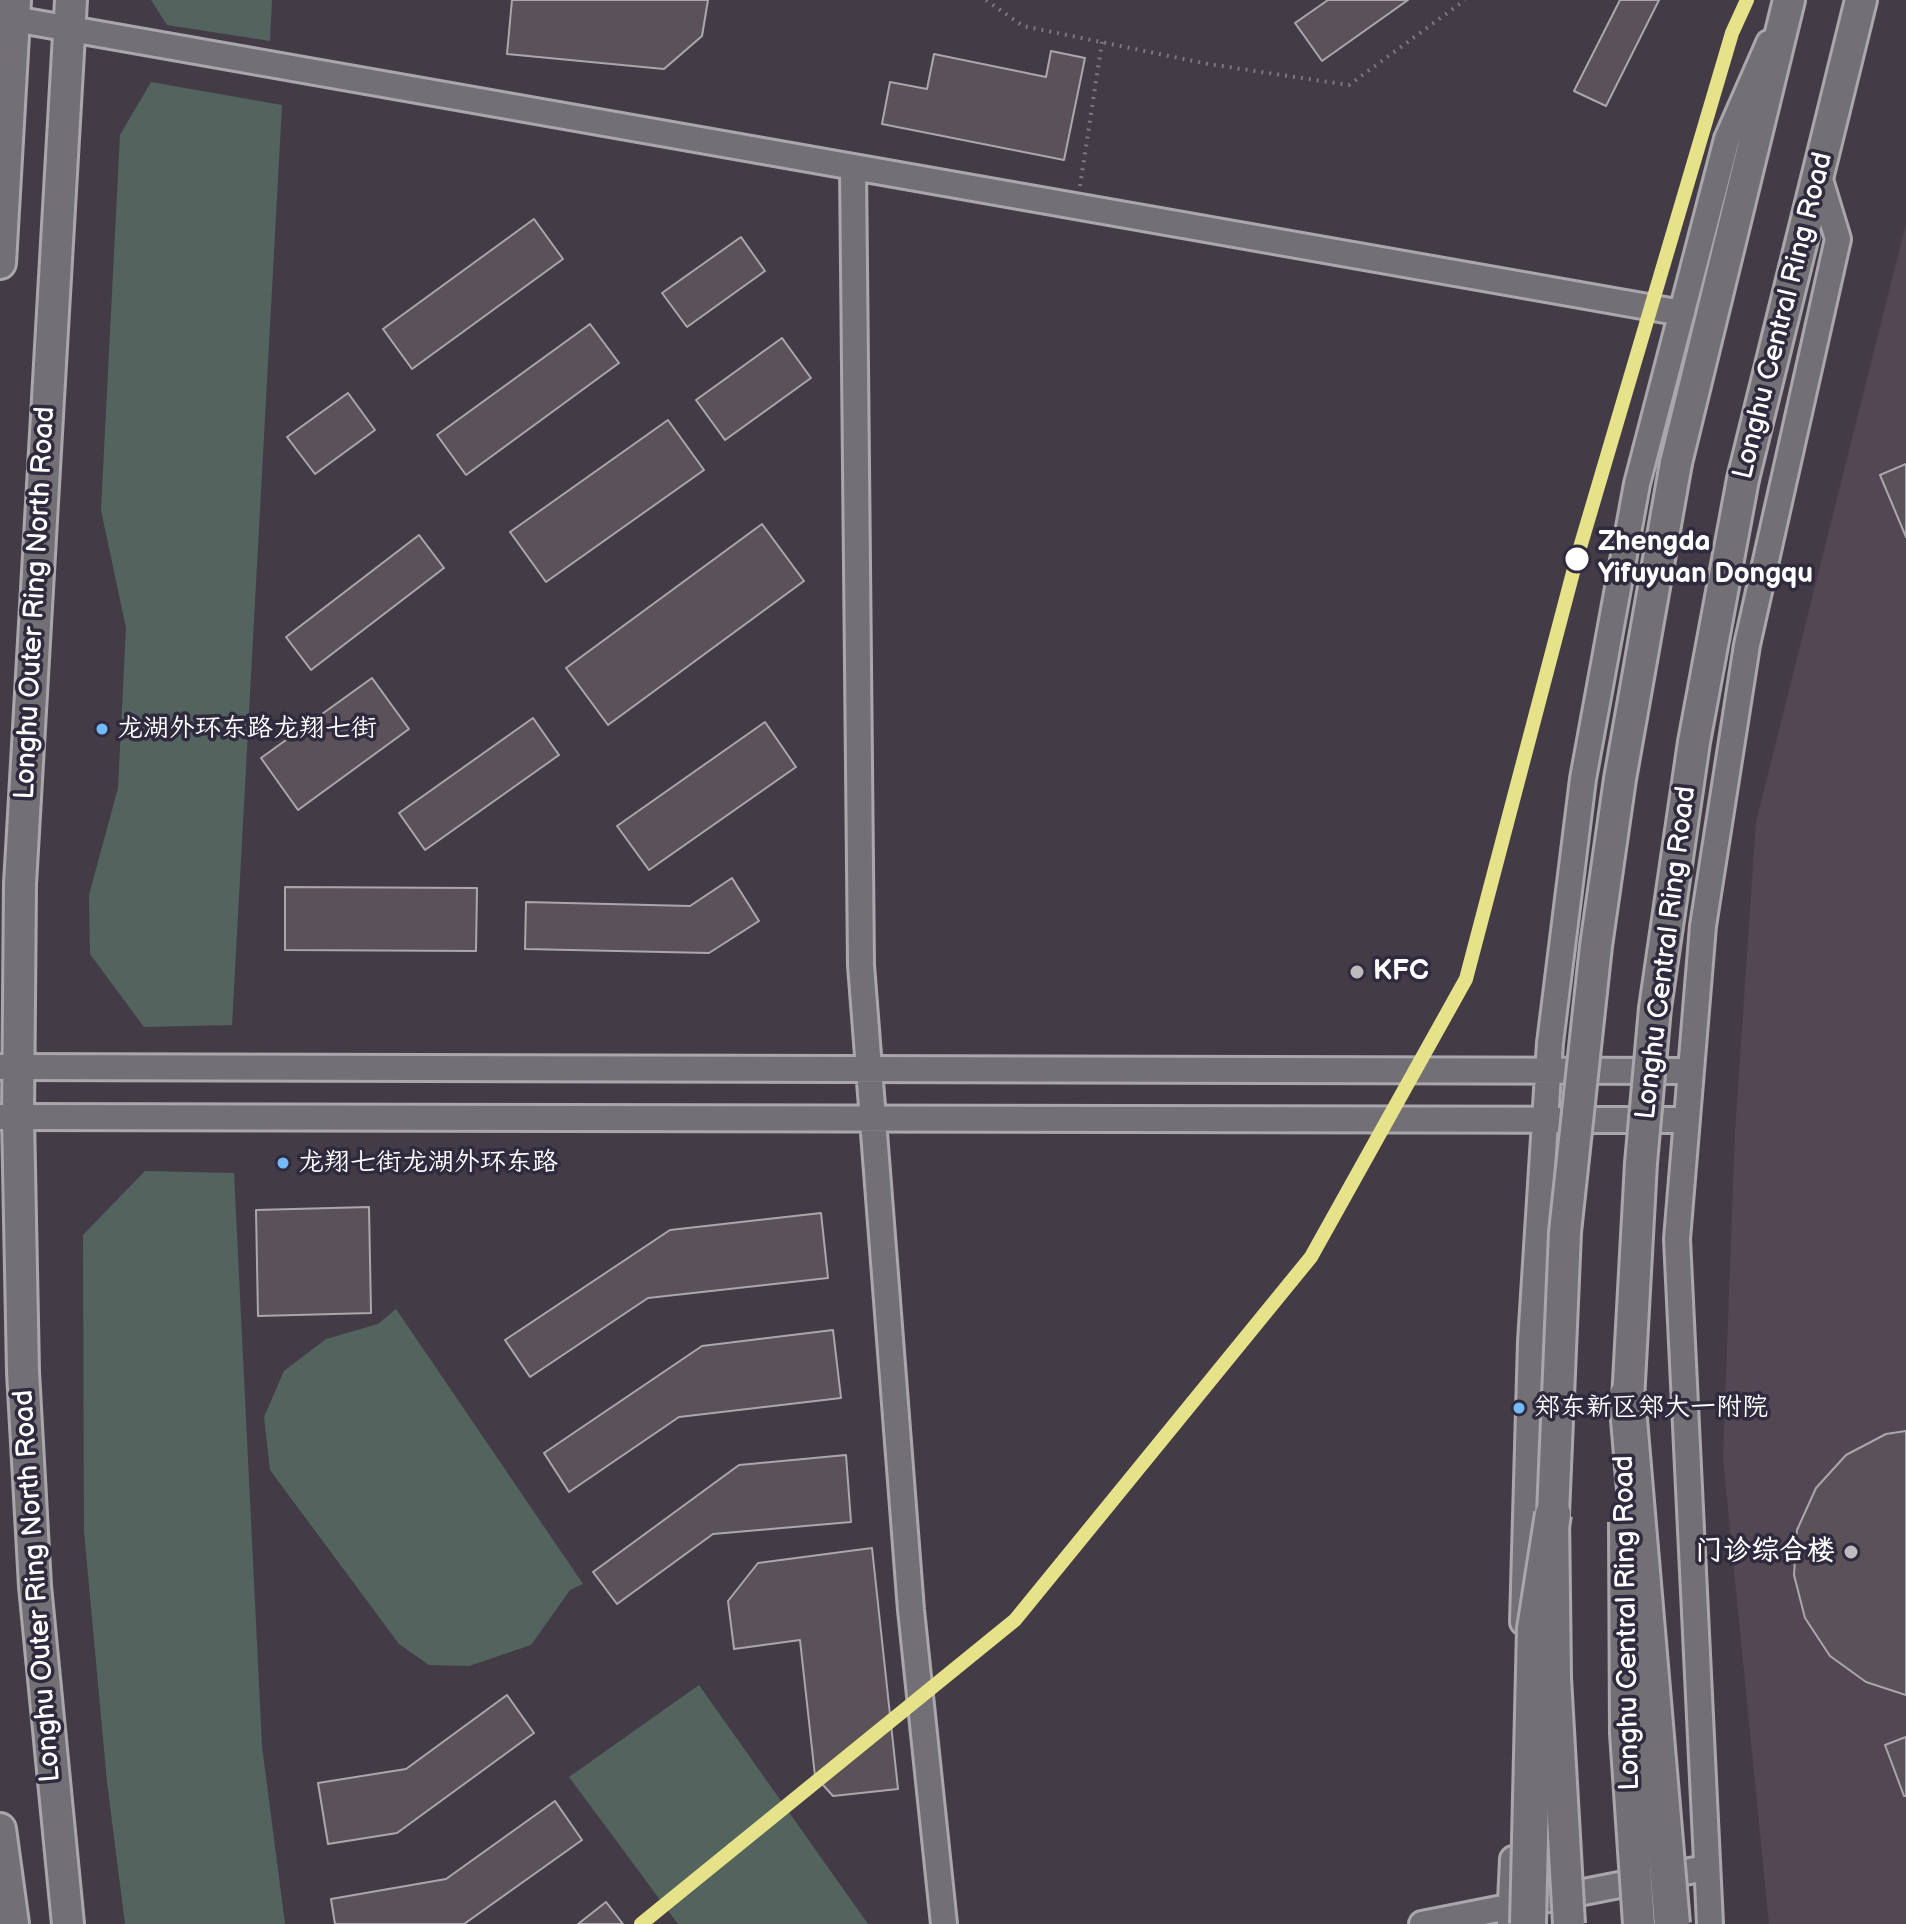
<!DOCTYPE html>
<html>
<head>
<meta charset="utf-8">
<style>
  body { margin:0 }
  canvas { display:block; background:#433c46 }
</style>
</head>
<body>
<canvas width="1906" height="1924"></canvas>
<script>
const ctx = document.querySelector('canvas').getContext('2d');
ctx.lineJoin = 'round';
function fillPath(path, color) { ctx.fillStyle = color; ctx.fill(path, 'evenodd'); }
const toPath = rows => new Path2D(rows.map(r => 'M' + r).join(''));
function stroke(path, color, width, dash) { ctx.strokeStyle = color; ctx.lineWidth = width; ctx.lineCap = dash ? 'butt' : 'round'; ctx.setLineDash(dash || []); ctx.stroke(path); }
function drawText(font, color, halo, rows, align = 'center') {
  ctx.font = font + ' "Balsamiq Sans","LXGW WenKai TC",sans-serif'; ctx.lineWidth = 7; ctx.setLineDash([]); ctx.textBaseline = 'middle'; ctx.strokeStyle = halo; ctx.fillStyle = color; for (const [text, x, y, turn = 0] of rows) {
    ctx.save(); ctx.translate(x, y); ctx.rotate((+turn || 0) * Math.PI / 180); ctx.textAlign = isNaN(turn) ? turn : align; if (halo) ctx.strokeText(text, 0, 0); ctx.fillText(text, 0, 0); ctx.restore();
  }
}
fillPath(toPath([
  [1906,224,1906,1924,1769,1924,1723,1458,1735,1133,1756,822]
]), '#544754');
fillPath(toPath([
  [151,0,272,0,270,41,167,25],
  [151,82,282,105,232,1025,144,1027,90,954,89,895,118,788,126,628,101,510,120,135],
  [145,1171,234,1173,262,1746,285,1924,125,1924,107,1782,84,1531,83,1235],
  [396,1309,583,1584,570,1590,531,1645,469,1666,429,1665,399,1644,270,1470,264,1417,284,1371,326,1339,378,1324],
  [699,1685,868,1924,678,1924,569,1777]
]), '#53635e');
const building = toPath([
  [512,0,708,0,702,36,664,69,507,54,512,0],
  [1328,0,1408,0,1322,61,1295,23,1328,0],
  [1620,0,1659,0,1606,106,1574,91,1620,0],
  [1051,51,1085,58,1064,160,882,124,890,82,927,89,934,54,1046,77,1051,51],
  [534,219,563,259,412,369,383,329,534,219],
  [741,237,765,271,687,327,662,293,741,237],
  [590,324,619,363,466,475,437,435,590,324],
  [782,338,811,378,725,440,696,400,782,338],
  [348,393,375,430,315,474,287,437,348,393],
  [668,420,704,470,546,582,510,532,668,420],
  [1906,464,1906,537,1880,475,1906,464],
  [762,524,804,581,608,725,566,668,762,524],
  [419,535,444,568,311,670,286,637,419,535],
  [372,678,409,729,298,810,261,758,372,678],
  [533,718,559,755,425,850,399,813,533,718],
  [765,722,796,767,649,870,617,826,765,722],
  [732,878,759,921,709,953,525,949,526,902,690,906,732,878],
  [285,887,477,888,476,951,285,950,285,887],
  [369,1207,371,1313,258,1316,256,1210,369,1207],
  [821,1213,828,1278,648,1298,530,1377,505,1340,670,1230,821,1213],
  [833,1330,841,1398,679,1417,569,1492,544,1453,702,1346,833,1330],
  [1906,1431,1906,1695,1866,1682,1830,1656,1805,1618,1794,1575,1797,1530,1816,1488,1846,1455,1886,1434,1906,1431],
  [846,1455,851,1522,713,1534,617,1604,593,1572,739,1465,846,1455],
  [872,1548,898,1789,833,1796,815,1776,800,1640,734,1649,728,1601,758,1563,872,1548],
  [507,1695,534,1733,397,1833,328,1844,318,1783,406,1769,507,1695],
  [1906,1737,1906,1796,1904,1796,1885,1745,1906,1737],
  [555,1801,582,1840,464,1924,335,1924,331,1899,446,1879,555,1801],
  [606,1902,623,1924,578,1924,606,1902]
]);
fillPath(building, '#5a5258');
stroke(building, '#aaa7ac', 2);
const minor = toPath([
  [14,19,1682,313],
  [853,167,861,965,911,1610,944,1924],
  [0,1067,1691,1071],
  [0,1117,1687,1120],
  [1523,1622,1531,1342,1550,1043,1583,779,1637,484,1727,139,1769,43],
  [1422,1924,1705,1868],
  [1510,1924,1513,1859],
  [1710,1924,1677,1239,1703,926,1747,645,1838,239,1818,173]
]);
const major = toPath([
  [0,263,15,0],
  [1676,463,1789,0],
  [1743,479,1861,0],
  [0,1829,13,1924],
  [68,1924,35,1586,23,1372,18,1117,20,884,71,0]
]);
stroke(minor, '#aaa7ac', 30);
stroke(major, '#aaa7ac', 36);
stroke(toPath([
  [986,0,1023,26,1208,64,1349,85,1465,0],
  [1080,186,1102,42]
]), '#7a787d', 4, [2, 6]);
stroke(minor, '#727074', 24);
stroke(major, '#727074', 30);
const majorBridge = toPath([
  [1627,1418,1641,1163,1655,1008,1694,742,1743,479],
  [1625,1522,1626,1733,1639,1924],
  [1569,1924,1555,1678,1553,1514,1565,1232,1596,946,1620,779,1676,463]
]);
const highwayBridge = toPath([
  [1627,1396,1672,1924],
  [1528,1924,1535,1629,1553,1514]
]);
stroke(majorBridge, '#aaa7ac', 36, []);
stroke(highwayBridge, '#aaa7ac', 40, []);
stroke(majorBridge, '#727074', 30);
stroke(highwayBridge, '#727074', 34);
stroke(toPath([
  [641,1924,1015,1620,1311,1257,1466,979,1576,561,1732,33,1747,0]
]), '#e5e289', 14);
for (const [x, y, r, color] of [
  [1577,559,13,"#fff"],
  [102,729,7,"#73baf8"],
  [1357,972,8,"#bdbbbe"],
  [283,1163,7,"#73baf8"],
  [1519,1408,7,"#73baf8"],
  [1851,1552,8,"#bdbbbe"]
]) { const dot = new Path2D(); dot.arc(x, y, r, 0, 2 * Math.PI); ctx.fillStyle = color; ctx.fill(dot); stroke(dot, '#2f2a3d', 3); }
drawText('26px', '#fff', '#2f2a3d', [
  ["龙湖外环东路龙翔七街",117,729],
  ["龙翔七街龙湖外环东路",298,1163],
  ["郑东新区郑大一附院",1534,1408]
], 'left');
drawText('28px', '#fff', '#2f2a3d', [
  ["Longhu Central Ring Road",1784,316,-76],
  ["Longhu Outer Ring North Road",36,603,-87],
  ["Longhu Central Ring Road",1667,953,-83],
  ["Longhu Outer Ring North Road",38,1586,-94],
  ["Longhu Central Ring Road",1628,1623,-91]
]);
drawText('bold 28px', '#fff', '#2f2a3d', [
  ["Zhengda",1598,543],
  ["Yifuyuan Dongqu",1598,575]
], 'left');
drawText('bold 28px', '#fff', '#2f2a3d', [
  ["KFC",1373,972],
  ["门诊综合楼",1835,1552,"right"]
], 'left');
</script>
</body>
</html>
